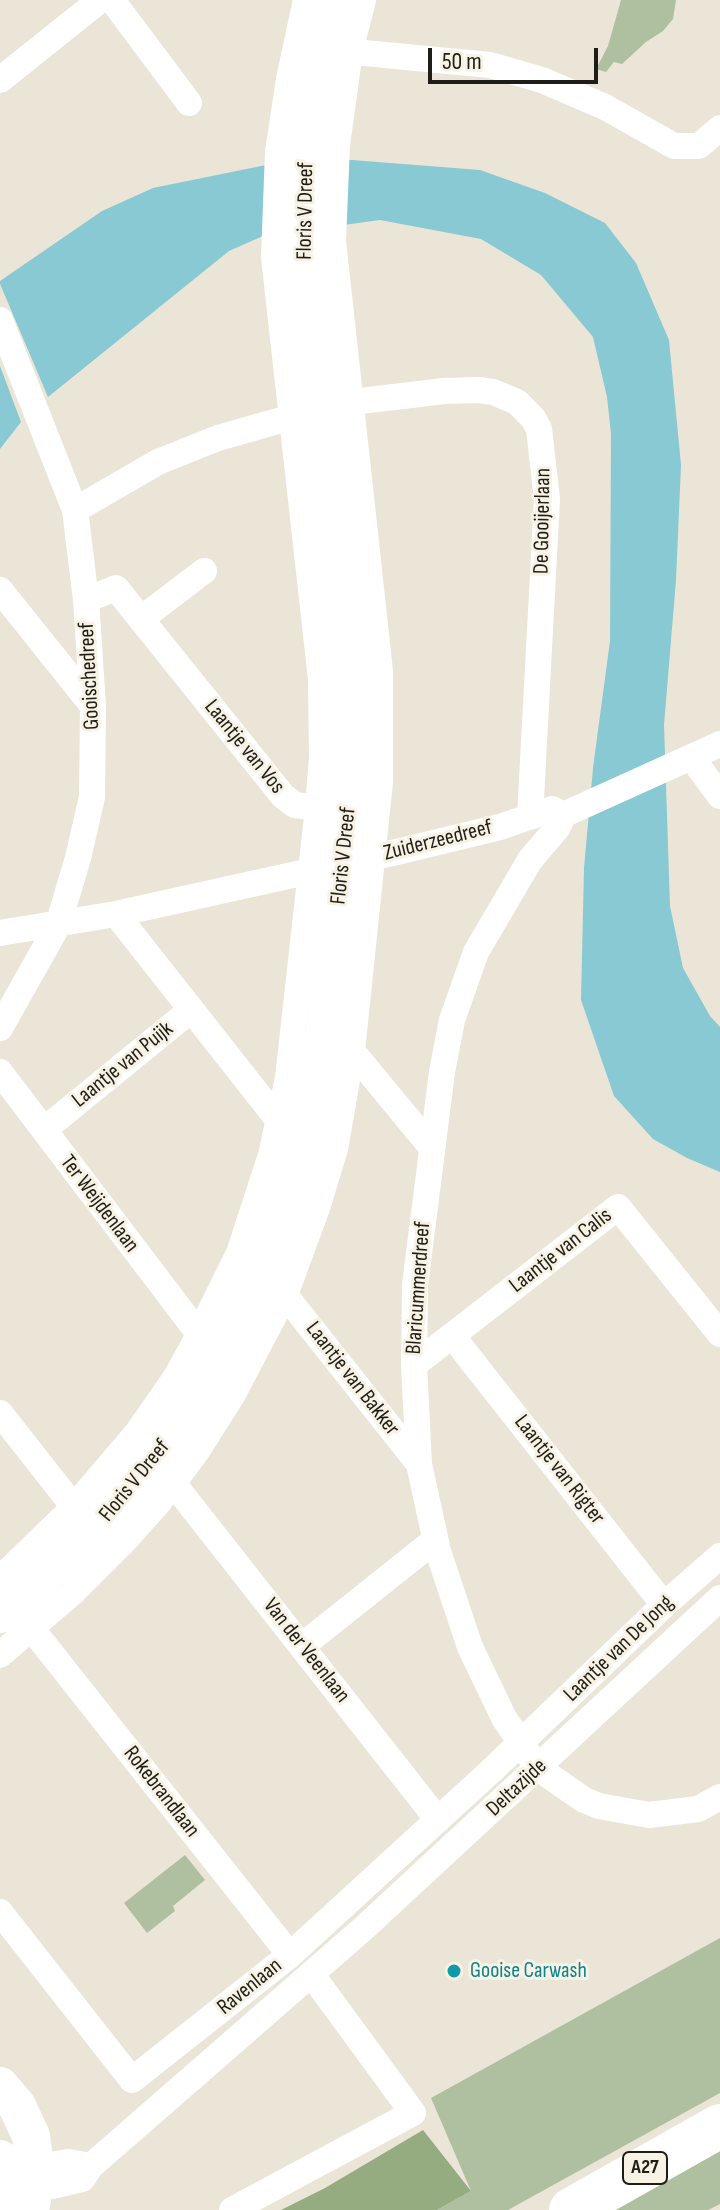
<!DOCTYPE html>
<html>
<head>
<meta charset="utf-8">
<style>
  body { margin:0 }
  #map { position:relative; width:720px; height:2210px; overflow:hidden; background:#eae5d7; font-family:"Sofia Sans Condensed",sans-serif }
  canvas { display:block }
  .scale { position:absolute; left:428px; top:48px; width:170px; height:36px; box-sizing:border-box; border:4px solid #1f1d18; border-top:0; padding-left:10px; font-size:24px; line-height:28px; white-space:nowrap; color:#1f1d18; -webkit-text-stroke:6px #f7f2e4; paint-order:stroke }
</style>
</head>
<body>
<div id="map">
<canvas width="720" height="2210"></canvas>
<div class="scale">50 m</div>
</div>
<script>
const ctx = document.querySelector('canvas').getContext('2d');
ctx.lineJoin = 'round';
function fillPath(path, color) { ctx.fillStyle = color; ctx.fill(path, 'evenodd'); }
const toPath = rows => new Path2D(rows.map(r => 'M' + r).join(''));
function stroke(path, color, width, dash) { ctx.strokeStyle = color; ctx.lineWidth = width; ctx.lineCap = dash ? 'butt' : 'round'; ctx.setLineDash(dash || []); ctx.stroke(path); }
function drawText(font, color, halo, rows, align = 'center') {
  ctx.font = font + ' "Sofia Sans Condensed",sans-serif'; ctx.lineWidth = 6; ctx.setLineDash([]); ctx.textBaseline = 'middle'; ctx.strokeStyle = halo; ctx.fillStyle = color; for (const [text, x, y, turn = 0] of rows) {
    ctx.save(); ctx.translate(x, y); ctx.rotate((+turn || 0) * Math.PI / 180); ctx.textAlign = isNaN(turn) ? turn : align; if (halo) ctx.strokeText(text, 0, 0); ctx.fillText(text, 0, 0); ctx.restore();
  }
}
fillPath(toPath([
  [621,0,676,0,673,19,663,31,646,42,622,64,614,62,606,72,596,69,608,46],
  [185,1855,205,1880,173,1906,175,1911,147,1933,124,1903],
  [720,1938,720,2093,508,2210,437,2210,471,2191,431,2098],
  [720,2147,720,2204,708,2210,608,2210]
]), '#afc0a1');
fillPath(toPath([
  [423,2130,471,2191,437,2210,281,2210,325,2188]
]), '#95ac80');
fillPath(toPath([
  [352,160,480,170,545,193,605,223,636,263,669,340,681,465,676,580,664,725,670,906,683,968,710,1016,720,1027,720,1172,687,1158,653,1139,614,1096,581,1000,584,868,593,768,610,641,611,434,607,397,593,337,541,275,481,239,380,220,263,236,229,251,48,397,0,284,0,281,102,211,153,188,266,165],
  [0,366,21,422,0,449]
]), '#88c9d3');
stroke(toPath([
  [112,0,189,103],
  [306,0,289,79,278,152,274,257,321,679,322,757,318,808],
  [333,50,490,65,542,80,605,107,674,146,699,146,720,128],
  [0,80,100,0],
  [0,320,75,510,86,600,93,706,92,797,78,858,58,925,0,1028],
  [352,402,444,391,478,390,493,392,517,402,533,418,539,429,547,499,530,817],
  [75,510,158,462,218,438,292,417],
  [0,590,93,706],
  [141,619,204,571],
  [692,758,720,796],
  [563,815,558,827,530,860,476,952,452,1020,442,1072,415,1285,414,1365,419,1464,438,1551,470,1647,504,1718,538,1768,584,1800,599,1806,649,1815,698,1809,720,1797],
  [116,914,279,1121],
  [0,933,116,914,401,851,500,827,552,809,563,815,720,744],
  [352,1051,432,1148],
  [0,1072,199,1334],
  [56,1120,191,1010],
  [285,1295,419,1464],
  [453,1337,664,1605],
  [414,1365,618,1207,720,1334],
  [0,1413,74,1507],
  [173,1483,438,1820],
  [0,1579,74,1507,137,1433,176,1377,194,1344,239,1253,271,1155,288,1078,318,808,295,805,283,796,116,588,86,600],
  [32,1629,290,1955],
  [302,1646,435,1540],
  [0,1655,72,1593,125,1540,159,1502,197,1451,233,1394,285,1295,317,1208,335,1149,352,1051,380,782,380,671,333,241,337,145,350,51,363,0],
  [0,1912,132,2080,290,1955,491,1771,664,1605,720,1556],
  [20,2170,68,2162,91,2166],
  [19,2180,52,2186,82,2179,91,2166,365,1927,720,1598],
  [232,2210,413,2113,312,1975]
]), '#fff', 26);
stroke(toPath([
  [0,1614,96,1529,157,1457,191,1408,226,1348,269,1256,297,1176,307,1137,325,1035,353,760,351,686,303,246,303,196,308,146,321,49,334,0],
  [0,2086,17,2106,31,2136,36,2174,31,2205,28,2210],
  [0,2159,2,2189,0,2198]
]), '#fff', 38);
stroke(toPath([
  [571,2210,720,2126]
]), '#fff', 44);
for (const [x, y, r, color] of [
  [454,1971,8,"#0f9aa8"]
]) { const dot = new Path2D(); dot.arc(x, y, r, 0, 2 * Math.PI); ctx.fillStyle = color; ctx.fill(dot); stroke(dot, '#f7f2e4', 3); }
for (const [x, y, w] of [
  [645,2168,44]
]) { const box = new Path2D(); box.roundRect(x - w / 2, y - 16, w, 32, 6); ctx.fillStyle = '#f7f2e4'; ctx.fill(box); stroke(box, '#1f1d18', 2); }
drawText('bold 20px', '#1f1d18', null, [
  ["A27",645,2168]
]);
drawText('22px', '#1f1d18', '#f7f2e4', [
  ["Floris V Dreef",306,211,-89],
  ["De Gooijerlaan",543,521,-89],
  ["Gooischedreef",90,676,-93],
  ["Laantje van Vos",244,747,51],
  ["Zuiderzeedreef",438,841,-14],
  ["Floris V Dreef",344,856,-84],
  ["Laantje van Puijk",123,1065,-39],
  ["Ter Weijdenlaan",99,1204,53],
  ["Laantje van Calis",561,1251,-38],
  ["Blaricummerdreef",419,1288,-86],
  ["Laantje van Bakker",352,1379,52],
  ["Laantje van Rigter",559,1470,52],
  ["Floris V Dreef",135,1481,-51],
  ["Laantje van De Jong",619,1649,-44],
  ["Van der Veenlaan",306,1651,52],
  ["Deltazijde",517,1788,-43],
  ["Rokebrandlaan",161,1792,52],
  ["Ravenlaan",250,1987,-39]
]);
drawText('22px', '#0d838f', '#f7f2e4', [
  ["Gooise Carwash",470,1971]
], 'left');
</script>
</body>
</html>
